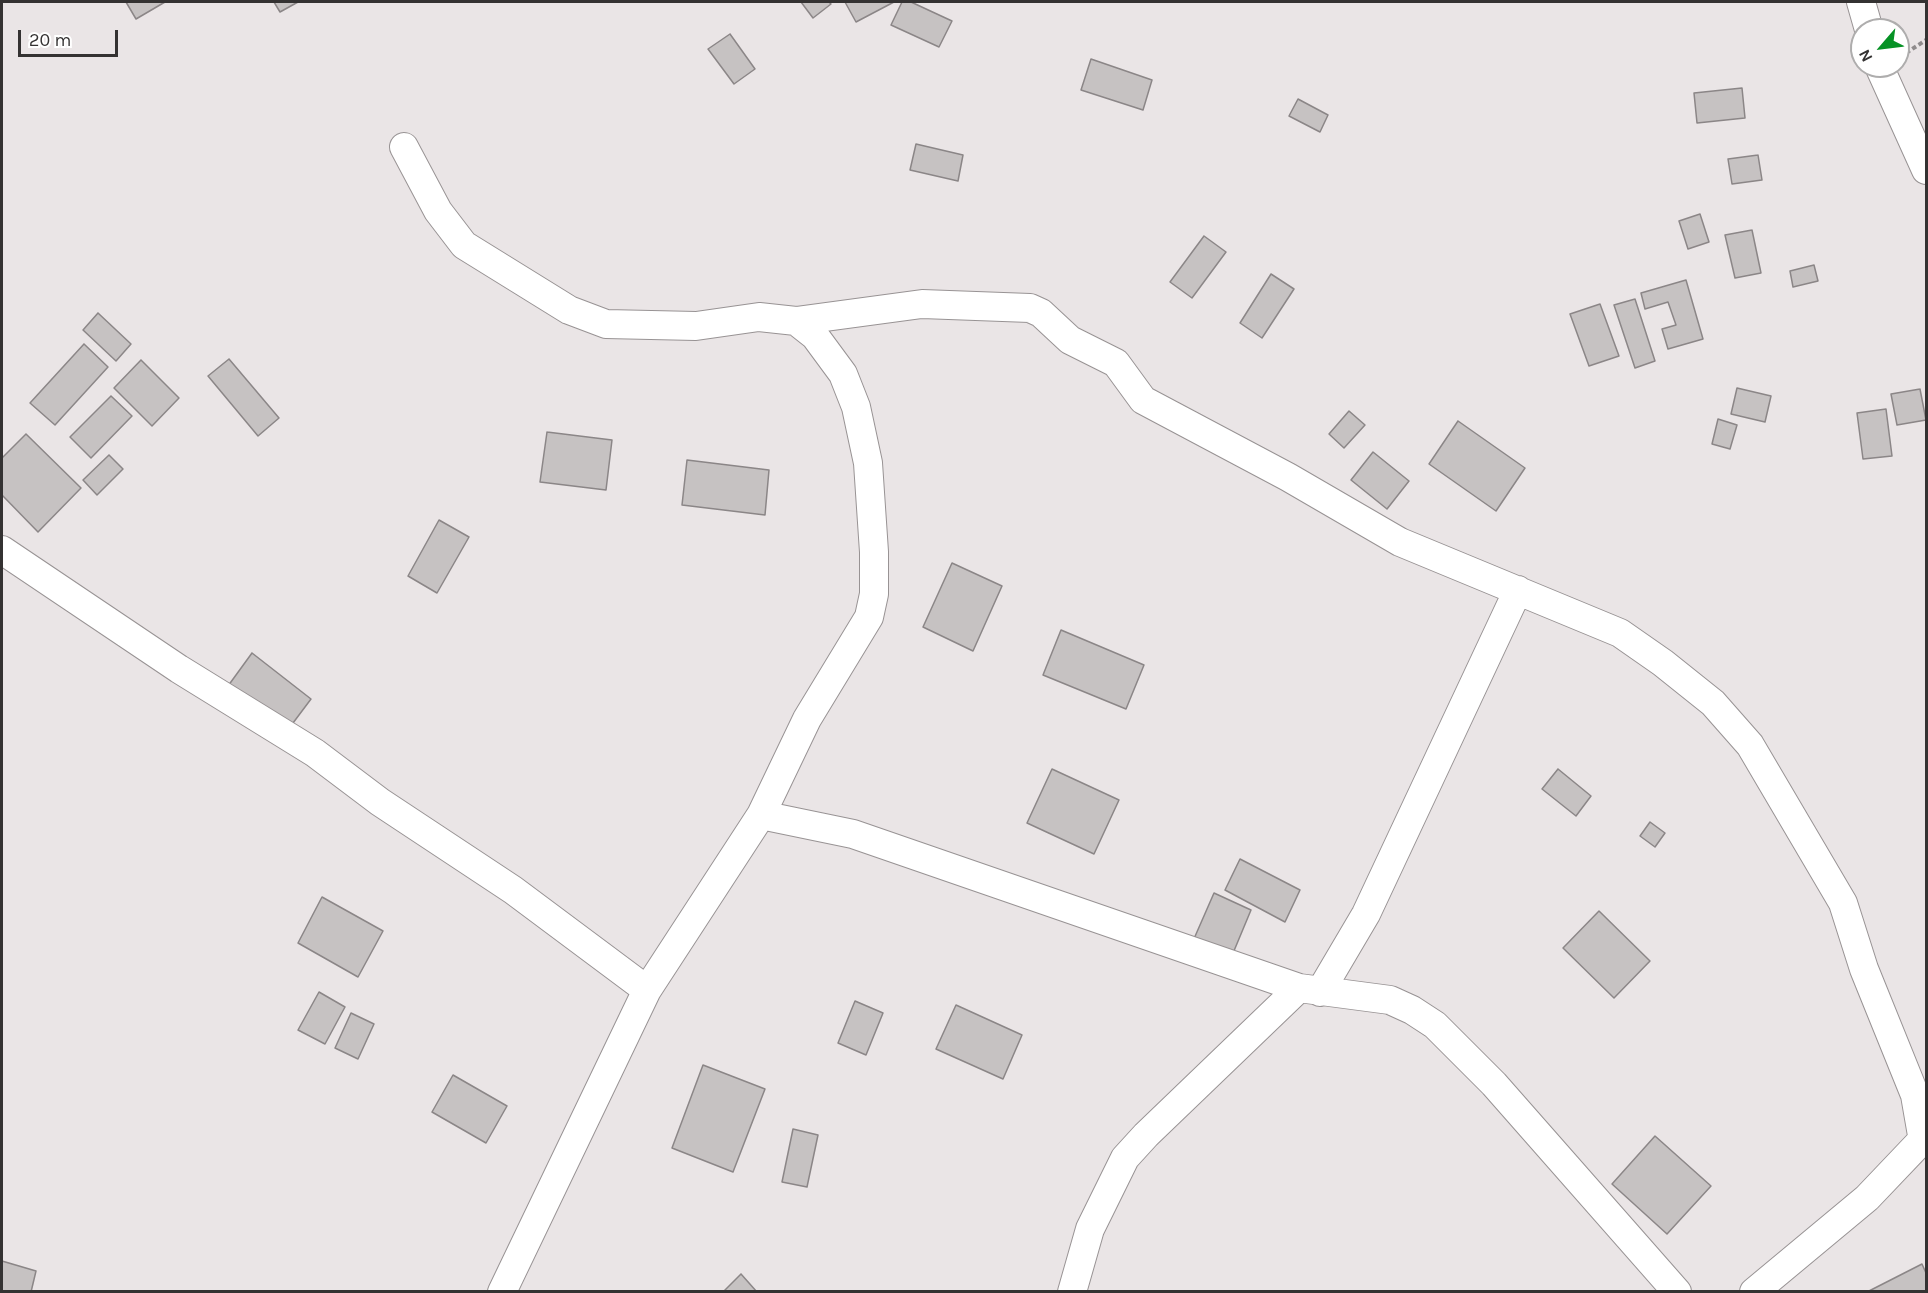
<!DOCTYPE html>
<html>
<head>
<meta charset="utf-8">
<style>
  body { margin:0 }
  #map { position:relative; width:1928px; height:1293px; overflow:hidden; background:#eae5e6; font-family:Karla,sans-serif }
  canvas { display:block }
  .frame { position:absolute; inset:0; border:3px solid #343232; pointer-events:none }
  .north { position:absolute; left:1850px; top:18px; width:60px; height:60px; box-sizing:border-box; background:#fff; border:2px solid #aeadad; border-radius:50%; rotate:242deg; font-size:16px; font-weight:700; line-height:24px; text-align:center; color:#343232 }
  .north::after { content:''; display:block; margin:auto; width:21px; height:27px; background:#069225; clip-path:polygon(50% 0,100% 100%,50% 72%,0 100%) }
  .scale { position:absolute; left:18px; top:30px; width:100px; height:27px; box-sizing:border-box; border:3px solid #343232; border-top:0; padding-left:8px; font-size:18px; line-height:21px; white-space:nowrap; color:#343232; -webkit-text-stroke:4px #fff; paint-order:stroke }
</style>
</head>
<body>
<div id="map">
<canvas width="1928" height="1293"></canvas>
<div class="frame"></div>
<div class="north">N</div>
<div class="scale">20 m</div>
</div>
<script>
const ctx = document.querySelector('canvas').getContext('2d');
ctx.lineJoin = 'round';
function fillPath(path, color) { ctx.fillStyle = color; ctx.fill(path, 'evenodd'); }
const toPath = rows => new Path2D(rows.map(r => 'M' + r).join(''));
function stroke(path, color, width, dash) { ctx.strokeStyle = color; ctx.lineWidth = width; ctx.lineCap = dash ? 'butt' : 'round'; ctx.setLineDash(dash || []); ctx.stroke(path); }
const building = toPath([
  [126,2,165,2,136,19,126,2],
  [274,2,298,2,280,12,274,2],
  [801,2,829,2,831,4,813,18,801,2],
  [845,2,894,2,856,22,845,2],
  [902,2,911,2,952,21,939,47,891,25,902,2],
  [730,34,755,69,734,84,708,49,730,34],
  [1091,59,1152,80,1143,110,1081,90,1091,59],
  [1742,88,1745,118,1697,123,1694,93,1742,88],
  [1298,99,1328,115,1320,132,1289,116,1298,99],
  [916,144,963,155,958,181,910,170,916,144],
  [1758,155,1762,180,1732,184,1728,159,1758,155],
  [1700,214,1709,242,1688,249,1679,221,1700,214],
  [1752,230,1761,273,1735,278,1725,235,1752,230],
  [1204,236,1226,252,1192,298,1170,282,1204,236],
  [1814,265,1818,281,1793,287,1790,271,1814,265],
  [1271,274,1294,289,1262,338,1240,323,1271,274],
  [1686,280,1703,339,1668,349,1662,329,1676,325,1668,302,1645,309,1641,293,1686,280],
  [1635,299,1655,361,1635,368,1614,305,1635,299],
  [1600,304,1619,356,1589,366,1570,314,1600,304],
  [98,313,131,344,116,361,83,330,98,313],
  [84,344,108,367,55,425,30,403,84,344],
  [229,359,279,418,258,436,208,376,229,359],
  [141,360,179,398,152,426,114,388,141,360],
  [1737,388,1771,396,1765,422,1731,414,1737,388],
  [1920,389,1926,420,1897,425,1891,394,1920,389],
  [111,396,132,416,91,458,70,437,111,396],
  [1886,409,1892,456,1863,459,1857,413,1886,409],
  [1349,411,1365,425,1344,448,1329,434,1349,411],
  [1718,419,1737,425,1730,449,1712,444,1718,419],
  [1458,421,1525,468,1496,511,1429,464,1458,421],
  [547,432,612,440,606,490,540,482,547,432],
  [26,434,81,488,38,532,2,495,2,458,26,434],
  [1373,452,1409,481,1387,509,1351,480,1373,452],
  [109,455,123,469,97,495,83,480,109,455],
  [687,460,769,470,765,515,682,505,687,460],
  [439,520,469,537,437,593,408,576,439,520],
  [952,563,1002,586,973,651,923,627,952,563],
  [1061,630,1144,665,1126,709,1043,675,1061,630],
  [252,653,311,699,287,731,228,686,252,653],
  [1052,769,1119,800,1094,854,1027,823,1052,769],
  [1558,769,1591,796,1576,816,1542,789,1558,769],
  [1650,822,1665,833,1655,847,1640,836,1650,822],
  [1240,859,1300,890,1285,922,1225,890,1240,859],
  [1214,893,1251,910,1231,958,1193,941,1214,893],
  [322,897,383,931,358,977,298,943,322,897],
  [1599,911,1650,961,1614,998,1563,948,1599,911],
  [319,992,345,1007,325,1044,298,1030,319,992],
  [855,1001,883,1013,866,1055,838,1043,855,1001],
  [956,1005,1022,1035,1003,1079,936,1049,956,1005],
  [351,1013,374,1024,358,1059,335,1048,351,1013],
  [703,1065,765,1089,733,1172,672,1148,703,1065],
  [453,1075,507,1106,486,1143,432,1112,453,1075],
  [793,1129,818,1135,807,1187,782,1182,793,1129],
  [1655,1136,1711,1186,1667,1234,1612,1184,1655,1136],
  [2,1261,36,1271,31,1292,2,1292,2,1261],
  [1922,1264,1926,1273,1926,1292,1867,1292,1922,1264],
  [741,1274,757,1292,723,1292,741,1274]
]);
fillPath(building, '#c6c2c2');
stroke(building, '#8b8687', 1.5);
const street = toPath([
  [1861,2,1869,30],
  [1879,66,1926,170],
  [404,147,438,211,464,245,569,310,606,324,696,326,759,317,796,321,815,336,843,374,856,407,868,463,874,552,874,594,869,617,807,719,761,815,647,990,502,1292],
  [796,321,922,304,1030,308,1041,313,1070,340,1116,363,1143,400,1288,477,1400,542,1620,633,1663,663,1713,703,1750,745,1843,903,1864,969,1915,1095,1923,1141],
  [2,550,179,669,315,753,380,802,513,890,647,990],
  [761,815,853,834,1299,988,1390,1000,1412,1010,1435,1025,1494,1084,1677,1292],
  [1320,992,1366,914,1518,590],
  [1072,1292,1090,1229,1125,1158,1146,1135,1299,988],
  [1754,1292,1867,1198,1926,1136]
]);
stroke(street, '#989394', 30);
stroke(toPath([
  [1906,53,1926,40]
]), '#8f8b8c', 4, [4.5, 3]);
stroke(street, '#fff', 28);
</script>
</body>
</html>
